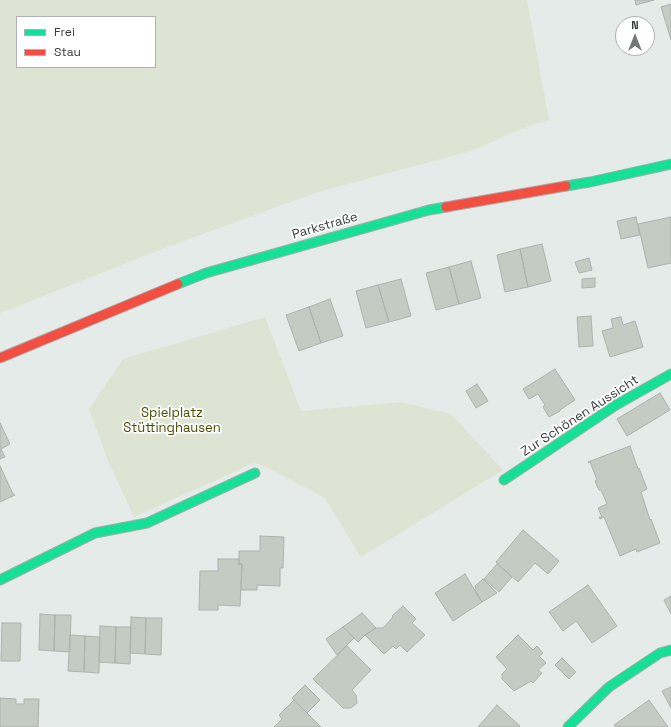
<!DOCTYPE html>
<html>
<head>
<meta charset="utf-8">
<style>
  body { margin:0 }
  #map { position:relative; width:671px; height:727px; overflow:hidden; background:#e5ebe8; font-family:"Space Grotesk",sans-serif }
  canvas { display:block }
  .legend { position:absolute; left:16px; top:16px; width:140px; height:52px; box-sizing:border-box; background:#fff; border:1px solid #afb0af; margin:0; padding:5px 7px; list-style:none; font-size:12px; color:#363a38 }
  .legend li { display:flex; align-items:center; gap:8px; height:20px }
  .legend b { width:20px; border:1px solid #afb0af }
  .north { position:absolute; left:615px; top:16px; width:40px; height:40px; box-sizing:border-box; background:#fff; border:1px solid #afb0af; border-radius:50%; rotate:0deg; font-size:11px; font-weight:700; line-height:16px; text-align:center; color:#363a38 }
  .north::after { content:''; display:block; margin:auto; width:14px; height:18px; background:#737876; clip-path:polygon(50% 0,100% 100%,50% 72%,0 100%) }
</style>
</head>
<body>
<div id="map">
<canvas width="671" height="727"></canvas>
<ul class="legend">
<li><b style="height:5px;background:#16e098"></b>Frei</li>
<li><b style="height:5px;background:#f24e42"></b>Stau</li>
</ul>
<div class="north">N</div>
</div>
<script>
const ctx = document.querySelector('canvas').getContext('2d');
ctx.lineJoin = 'round';
function fillPath(path, color) { ctx.fillStyle = color; ctx.fill(path, 'evenodd'); }
const toPath = rows => new Path2D(rows.map(r => 'M' + r).join(''));
function stroke(path, color, width, dash) { ctx.strokeStyle = color; ctx.lineWidth = width; ctx.lineCap = dash ? 'butt' : 'round'; ctx.setLineDash(dash || []); ctx.stroke(path); }
function drawText(font, color, halo, rows, align = 'center') {
  ctx.font = font + ' "Space Grotesk",sans-serif'; ctx.lineWidth = 3.5; ctx.setLineDash([]); ctx.textBaseline = 'middle'; ctx.strokeStyle = halo; ctx.fillStyle = color; for (const [text, x, y, turn = 0] of rows) {
    ctx.save(); ctx.translate(x, y); ctx.rotate((+turn || 0) * Math.PI / 180); ctx.textAlign = isNaN(turn) ? turn : align; if (halo) ctx.strokeText(text, 0, 0); ctx.fillText(text, 0, 0); ctx.restore();
  }
}
fillPath(toPath([
  [0,0,527,0,549,120,521,129,471,151,318,192,170,246,0,313],
  [17,17,155,17,155,67,17,67],
  [265,317,301,411,402,402,451,414,503,470,361,557,325,498,266,467,254,463,134,517,108,461,89,409,123,359]
]), '#dee4d3');
const building = toPath([
  [635,0,654,0,636,5,635,0],
  [671,4,671,40,661,7,671,4],
  [636,217,640,235,621,239,617,221,636,217],
  [671,217,671,263,648,268,638,224,671,217],
  [542,244,551,281,528,287,520,249,542,244],
  [520,249,528,287,505,292,497,255,520,249],
  [589,258,592,270,579,273,575,262,589,258],
  [471,261,481,298,459,304,449,267,471,261],
  [449,267,459,304,436,310,426,273,449,267],
  [595,278,595,287,582,288,582,279,595,278],
  [401,279,411,316,389,322,378,285,401,279],
  [378,285,389,322,366,328,356,291,378,285],
  [330,299,343,336,321,343,309,307,330,299],
  [309,307,321,343,299,351,286,315,309,307],
  [591,316,593,346,579,347,577,317,591,316],
  [621,317,623,325,635,321,643,347,610,357,602,331,613,328,611,319,621,317],
  [555,369,575,400,560,410,560,411,549,417,543,407,545,405,538,394,529,399,523,389,555,369],
  [477,384,488,401,476,408,466,391,477,384],
  [660,393,670,410,627,436,617,419,660,393],
  [0,423,10,444,1,449,5,457,0,459,0,423],
  [630,446,638,469,639,468,647,489,641,492,650,520,651,519,660,543,637,552,636,549,620,556,604,517,600,519,599,517,602,517,598,508,607,504,601,490,599,490,595,481,597,480,590,462,588,463,588,462,630,446],
  [0,466,13,494,15,495,0,502,0,466],
  [523,530,559,561,548,574,535,563,518,582,496,562,523,530],
  [260,536,284,537,283,568,280,568,280,586,257,585,257,590,241,590,242,564,239,564,239,551,260,551,260,536],
  [218,559,239,559,239,564,242,564,240,606,218,605,218,610,199,610,200,571,218,571,218,559],
  [497,564,512,577,499,592,484,579,497,564],
  [465,574,482,602,453,621,435,593,465,574],
  [483,579,497,593,482,602,474,590,476,588,475,586,483,579],
  [588,585,617,626,592,643,576,621,563,631,549,612,588,585],
  [671,596,671,614,664,600,671,596],
  [403,606,416,619,412,623,425,635,407,652,400,645,396,649,393,646,384,654,365,635,376,628,383,628,393,617,392,616,403,606],
  [362,613,376,628,365,635,358,642,343,627,362,613],
  [40,614,55,615,54,651,39,650,40,614],
  [55,615,71,615,70,652,54,651,55,615],
  [131,617,146,618,145,654,130,653,131,617],
  [146,618,162,618,161,655,145,654,146,618],
  [2,623,21,623,20,661,1,661,2,623],
  [100,626,116,627,115,663,99,662,100,626],
  [116,627,131,627,130,664,115,663,116,627],
  [343,627,354,638,337,655,326,639,343,627],
  [70,635,85,636,84,672,68,671,70,635],
  [518,635,533,650,537,646,543,653,539,656,546,663,538,670,542,673,533,683,531,681,514,691,502,679,502,674,507,669,496,657,518,635],
  [85,636,100,637,99,673,84,672,85,636],
  [347,646,371,670,352,690,356,695,357,703,351,708,343,708,313,679,347,646],
  [562,658,576,672,569,679,555,665,562,658],
  [305,685,320,700,307,713,292,698,305,685],
  [671,687,671,708,662,691,671,687],
  [0,698,16,699,16,704,24,704,24,699,39,699,38,727,0,727,0,698],
  [294,700,321,727,274,727,282,719,279,715,294,700],
  [649,700,668,727,616,727,614,725,649,700],
  [497,705,520,726,519,727,478,727,497,705]
]);
fillPath(building, '#c3cbc2');
stroke(building, '#aeb2af', 1);
const fast = toPath([
  [566,186,590,182,671,164],
  [178,284,206,273,429,210,446,207],
  [504,480,616,405,671,374],
  [0,580,95,533,147,523,255,473],
  [568,727,609,687,660,653,671,650]
]);
const jam = toPath([
  [446,207,566,186],
  [0,358,178,284]
]);
stroke(fast, '#a7aca9', 11);
stroke(jam, '#a7aca9', 11);
stroke(fast, '#16e098', 9);
stroke(jam, '#f24e42', 9);
drawText('13px', '#363a38', '#fff', [
  ["Parkstraße",325,226,-16],
  ["Zur Schönen Aussicht",580,416,-33]
]);
drawText('13px', '#474c01', '#fff', [
  ["Spielplatz",172,413],
  ["Stüttinghausen",172,428]
]);
</script>
</body>
</html>
